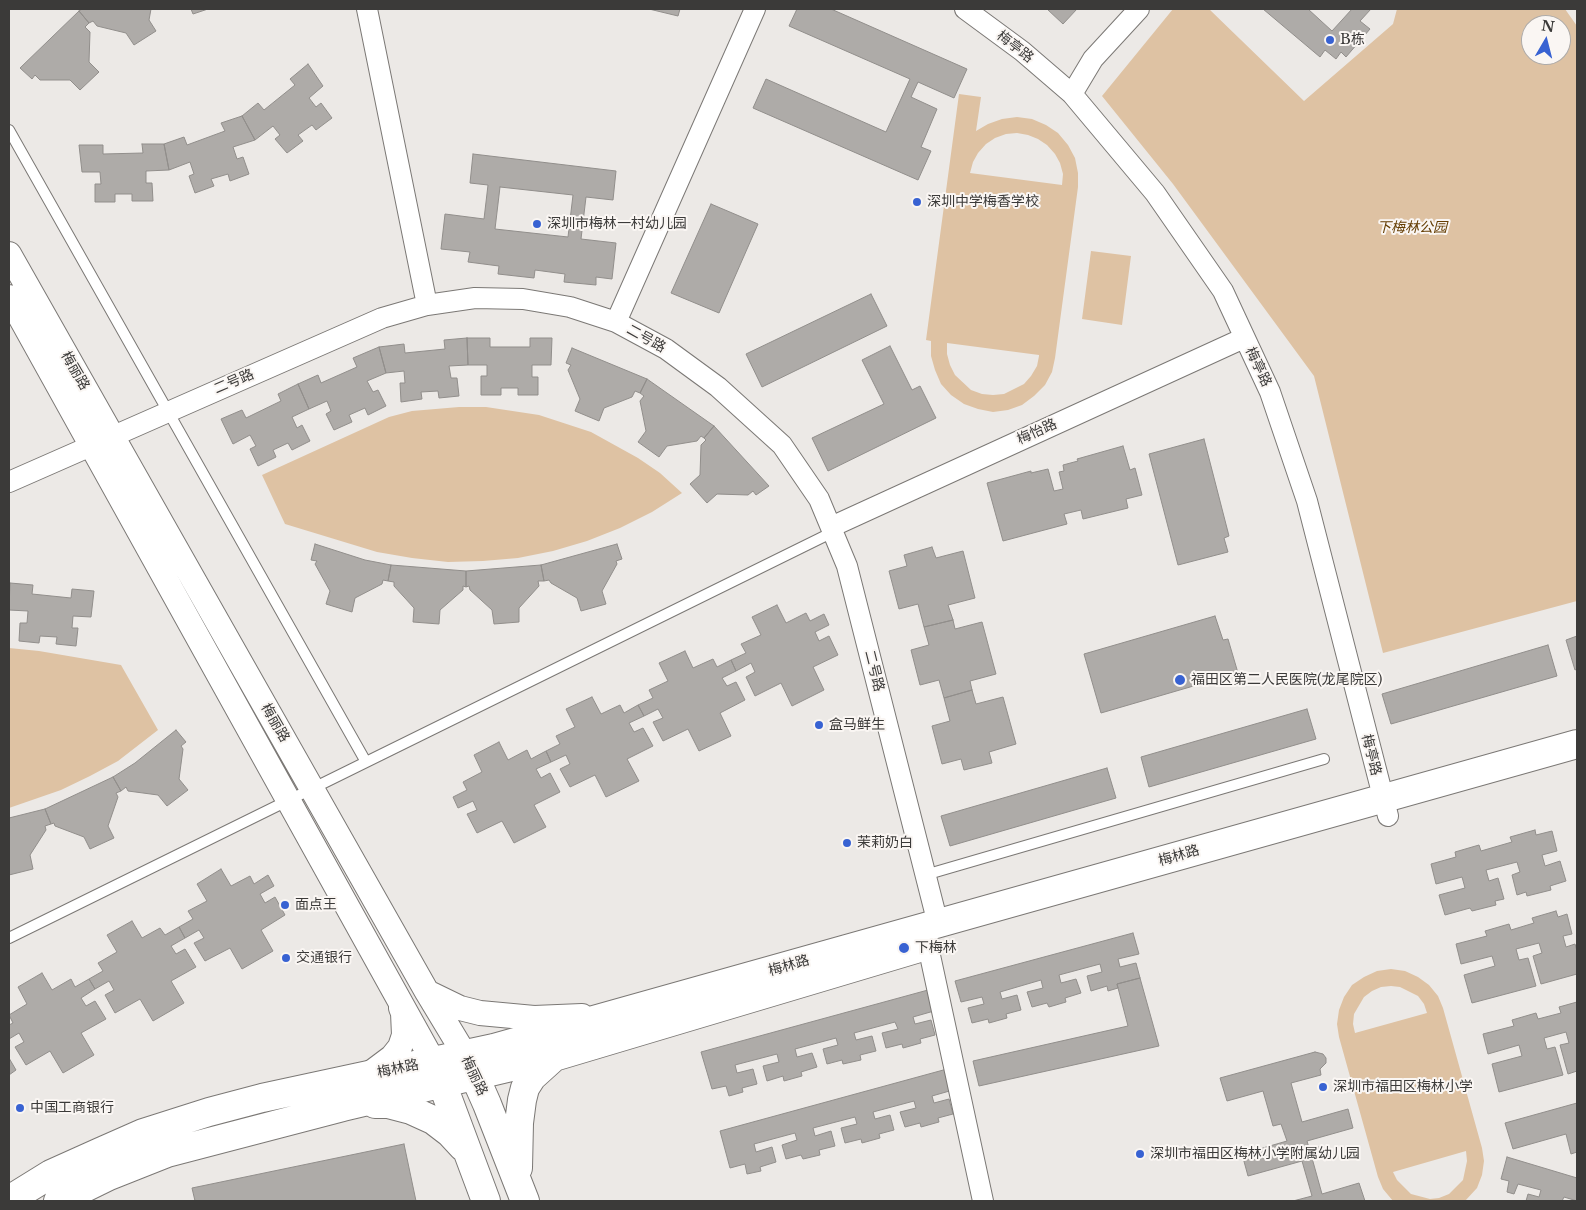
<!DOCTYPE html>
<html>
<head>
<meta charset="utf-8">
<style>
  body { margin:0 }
  #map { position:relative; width:1586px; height:1210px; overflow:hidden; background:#ece9e6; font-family:"Libre Baskerville",serif }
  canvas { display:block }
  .frame { position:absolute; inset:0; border:10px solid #3b3a39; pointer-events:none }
  .north { position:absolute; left:1521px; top:15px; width:50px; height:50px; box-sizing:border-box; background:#faf6f3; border:1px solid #aeaba9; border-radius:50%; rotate:8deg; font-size:14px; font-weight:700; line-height:20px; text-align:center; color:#3b3a39 }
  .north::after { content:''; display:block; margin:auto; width:18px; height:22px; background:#3862d2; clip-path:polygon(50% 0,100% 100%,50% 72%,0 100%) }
</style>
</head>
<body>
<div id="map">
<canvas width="1586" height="1210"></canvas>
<div class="frame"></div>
<div class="north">N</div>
</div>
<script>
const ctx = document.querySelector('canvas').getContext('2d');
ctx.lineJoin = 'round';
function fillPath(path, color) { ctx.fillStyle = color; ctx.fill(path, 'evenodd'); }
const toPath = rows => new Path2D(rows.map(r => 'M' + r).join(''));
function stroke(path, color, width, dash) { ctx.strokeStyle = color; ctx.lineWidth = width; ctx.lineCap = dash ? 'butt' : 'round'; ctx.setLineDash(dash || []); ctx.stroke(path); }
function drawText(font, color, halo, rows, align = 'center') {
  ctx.font = font + ' "Libre Baskerville","Noto Sans SC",serif'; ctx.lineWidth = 4; ctx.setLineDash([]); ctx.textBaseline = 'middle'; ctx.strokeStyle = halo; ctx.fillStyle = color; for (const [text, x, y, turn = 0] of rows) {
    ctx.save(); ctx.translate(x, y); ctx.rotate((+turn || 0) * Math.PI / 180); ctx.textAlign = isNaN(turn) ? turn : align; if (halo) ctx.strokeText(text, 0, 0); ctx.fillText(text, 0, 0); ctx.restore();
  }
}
fillPath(toPath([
  [1173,9,1209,9,1304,101,1393,24,1397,9,1565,9,1577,26,1577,601,1383,653,1314,376,1173,184,1102,96],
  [1531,25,1561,25,1561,55,1531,55],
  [959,94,981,97,976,131,988,124,1002,119,1017,117,1032,119,1046,125,1058,133,1068,145,1075,158,1078,173,1078,187,1055,358,1052,372,1045,385,1034,396,1022,405,1008,410,993,412,978,409,964,404,951,395,941,384,935,370,931,356,931,341,926,340],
  [1017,133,1028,135,1038,139,1047,145,1055,154,1060,163,1063,174,1062,185,970,173,973,162,978,153,986,144,995,138,1006,134],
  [947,343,1039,355,1039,356,1037,366,1031,376,1024,384,1004,394,993,395,982,394,971,390,955,375,950,365,947,354],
  [1091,251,1131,256,1122,325,1082,319],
  [459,407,486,407,539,415,591,432,638,458,660,473,682,493,652,512,620,528,587,541,553,551,518,558,483,561,448,562,412,558,377,552,285,524,262,475,389,417,412,411],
  [9,648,39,651,121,665,158,730,118,761,90,776,61,790,9,808],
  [1391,969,1405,971,1418,977,1429,985,1438,996,1443,1008,1482,1148,1484,1161,1482,1175,1477,1188,1465,1201,1393,1201,1383,1189,1378,1177,1339,1037,1337,1024,1339,1010,1344,997,1352,985,1364,977,1377,971],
  [1391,986,1400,987,1418,996,1424,1004,1427,1013,1355,1033,1353,1024,1354,1014,1364,997,1372,991,1381,987],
  [1466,1151,1467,1161,1463,1180,1449,1194,1439,1198,1430,1199,1411,1194,1397,1180,1393,1172]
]), '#dec2a3');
const building = toPath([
  [82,9,151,9,149,20,156,31,134,45,126,33,97,26,93,21,89,23,79,11,82,9],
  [191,9,208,9,193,14,191,9],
  [649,9,680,9,678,16,649,9],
  [797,9,831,9,967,69,954,98,918,82,911,97,937,109,921,147,931,151,918,180,753,108,766,79,886,132,910,79,789,26,797,9],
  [1047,9,1077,9,1063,24,1047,9],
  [1263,9,1308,9,1332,31,1352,9,1371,9,1360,21,1370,29,1346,57,1341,52,1336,59,1325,50,1320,57,1263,9],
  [79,11,89,23,85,27,90,32,89,62,99,72,80,90,70,80,40,80,35,75,32,79,20,68,79,11],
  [308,64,323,86,309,98,316,107,321,103,332,118,316,130,312,125,298,135,303,141,287,153,275,139,280,135,273,126,255,140,242,116,258,103,264,110,295,85,290,79,308,64],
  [242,116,255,140,233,147,237,159,243,157,249,174,230,181,228,174,211,179,214,186,195,193,189,176,194,174,190,162,169,170,164,144,184,137,187,145,225,131,221,123,242,116],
  [142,144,164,144,169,170,146,171,146,183,152,183,153,201,132,201,132,194,115,194,115,202,95,202,95,184,101,184,100,172,82,172,79,145,103,145,103,154,143,153,142,144],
  [473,154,616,171,613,200,586,197,581,239,616,243,612,279,596,277,596,285,564,282,565,274,535,270,534,278,498,274,499,266,468,262,470,252,441,249,445,214,484,219,488,185,470,183,473,154],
  [500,187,573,195,568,237,495,229,500,187],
  [711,204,758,224,719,313,671,293,711,204],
  [871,294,887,326,762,387,746,354,871,294],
  [467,338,468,365,449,366,451,378,457,378,459,396,439,398,438,391,421,392,422,399,401,402,400,383,405,383,404,371,386,373,379,347,404,344,405,353,445,349,444,340,467,338],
  [467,338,490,338,490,347,530,347,530,338,552,338,551,365,532,365,532,377,538,377,538,395,518,395,518,388,501,388,501,395,481,395,481,376,487,376,487,365,468,365,467,338],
  [890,346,912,390,920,386,936,418,828,471,812,438,884,404,862,360,890,346],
  [379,347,386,373,367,381,373,392,378,390,386,406,368,415,365,408,349,415,352,422,334,430,326,414,331,411,327,401,309,409,298,384,318,375,321,383,357,367,353,358,379,347],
  [572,348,647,379,640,393,635,391,632,397,604,408,599,421,575,411,580,399,568,370,571,365,566,363,572,348],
  [647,379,714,426,704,438,701,436,697,441,667,446,659,457,638,442,646,431,640,401,644,396,640,393,647,379],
  [298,384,309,409,292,417,297,428,302,425,310,441,292,450,288,443,273,450,276,457,258,466,250,449,256,446,250,435,233,444,221,419,242,410,246,418,281,401,278,394,298,384],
  [714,426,769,486,756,495,753,491,748,495,717,494,707,503,690,484,700,475,701,445,706,440,704,438,714,426],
  [1204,439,1229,536,1224,538,1228,552,1178,565,1149,454,1204,439],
  [1123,446,1130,470,1135,468,1142,495,1126,499,1128,508,1083,519,1081,510,1064,514,1067,524,1003,541,987,483,1031,471,1031,473,1048,469,1054,491,1063,489,1059,472,1064,471,1063,465,1078,461,1077,459,1123,446],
  [315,544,365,560,391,565,388,581,383,580,382,584,355,598,352,612,326,604,330,591,315,564,317,561,311,560,315,544],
  [617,544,622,559,616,561,617,564,602,591,606,604,581,611,577,598,551,583,549,580,544,581,541,565,617,544],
  [932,547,936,558,963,551,975,598,948,605,953,620,924,627,918,604,899,609,889,571,907,566,904,555,932,547],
  [391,565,466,571,466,587,463,586,463,590,440,610,439,624,413,622,414,608,394,586,394,582,388,581,391,565],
  [541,565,544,581,538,581,539,586,519,608,519,622,494,624,492,610,470,590,469,586,466,587,466,571,541,565],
  [10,583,33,585,32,594,71,598,72,589,94,591,91,617,73,616,72,628,78,628,76,646,56,644,57,637,40,636,39,643,19,641,20,623,27,623,28,611,9,610,10,583],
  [777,605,786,623,806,613,810,621,824,614,829,625,815,632,819,641,829,636,838,655,813,667,824,690,792,706,781,683,755,696,746,677,755,672,751,663,736,671,731,660,746,653,741,644,761,635,752,617,777,605],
  [1215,616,1223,640,1228,639,1238,673,1101,713,1084,654,1215,616],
  [953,620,955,629,982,622,996,674,970,681,972,690,944,698,939,680,920,685,911,650,929,645,924,627,953,620],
  [1577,636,1577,669,1575,670,1566,640,1577,636],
  [1548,645,1557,676,1391,724,1382,694,1548,645],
  [685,651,693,668,713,659,717,667,731,660,736,671,722,678,727,686,736,682,745,700,720,713,731,736,699,751,688,729,663,741,653,722,663,718,658,709,644,716,638,705,653,698,649,690,668,681,659,663,685,651],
  [972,690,976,704,1003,697,1016,744,989,752,992,763,964,770,961,759,942,764,932,726,950,721,944,698,972,690],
  [592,697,601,714,620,705,624,713,638,705,644,716,629,723,634,732,643,728,653,746,627,759,639,781,606,797,595,775,570,787,560,769,570,764,566,755,551,762,546,751,560,744,556,736,575,727,566,709,592,697],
  [1307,709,1316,739,1149,787,1141,757,1307,709],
  [176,730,186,742,181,746,183,749,179,779,188,790,167,806,158,795,128,791,126,787,121,791,113,777,135,763,176,730],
  [499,742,508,760,527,750,531,759,546,751,551,762,536,769,541,778,550,773,560,792,534,805,546,827,514,843,502,821,477,833,467,814,477,810,473,801,458,808,453,797,467,790,463,782,482,772,474,755,499,742],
  [1107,768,1116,798,950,846,941,816,1107,768],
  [113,777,121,791,116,793,118,797,108,826,114,838,90,849,84,837,55,826,54,823,51,824,45,809,113,777],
  [45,809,51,824,45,826,46,830,30,855,33,869,9,875,9,818,45,809],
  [1535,830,1536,835,1552,831,1557,851,1542,855,1545,866,1560,861,1566,881,1550,886,1551,890,1527,896,1526,892,1517,895,1512,875,1520,872,1517,862,1486,870,1489,881,1498,878,1504,899,1495,901,1496,905,1472,911,1470,908,1445,915,1439,895,1465,888,1462,877,1436,884,1431,864,1456,857,1455,852,1479,845,1481,851,1512,842,1510,837,1535,830],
  [221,869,231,886,250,876,254,884,268,875,274,886,260,894,265,903,275,897,285,915,261,930,273,951,242,969,230,948,205,961,194,943,204,938,199,930,185,938,179,927,193,919,188,911,207,901,197,884,221,869],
  [1556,911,1558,917,1567,914,1572,934,1563,936,1566,947,1575,944,1577,951,1577,974,1541,984,1533,956,1542,953,1539,943,1516,949,1519,960,1528,958,1536,986,1472,1003,1464,975,1495,966,1492,956,1461,964,1456,944,1487,936,1485,931,1509,924,1511,930,1534,923,1532,918,1556,911],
  [132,921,142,938,160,928,165,935,179,927,185,938,171,946,176,954,185,949,196,967,171,981,184,1003,153,1021,140,999,115,1013,105,995,114,990,109,981,95,989,89,979,103,971,98,963,117,952,107,935,132,921],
  [1133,933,1139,954,1118,959,1120,967,1136,963,1140,978,1117,984,1118,988,1108,991,1107,986,1091,991,1087,976,1102,972,1100,964,1059,975,1061,983,1076,979,1081,993,1065,998,1066,1002,1049,1007,1047,1003,1032,1007,1027,992,1043,988,1041,980,1000,992,1002,999,1017,995,1021,1010,1006,1014,1007,1018,989,1023,988,1019,972,1023,968,1008,984,1004,982,997,961,1002,955,981,1133,933],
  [42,973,52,990,71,979,75,987,89,979,95,989,81,998,86,1006,95,1001,106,1019,81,1033,94,1055,63,1073,50,1051,26,1065,15,1047,24,1042,19,1033,9,1039,9,1025,13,1023,9,1015,27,1004,18,987,42,973],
  [1140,978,1159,1046,979,1086,973,1061,1128,1026,1117,984,1140,978],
  [928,990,934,1011,913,1017,915,1024,931,1020,935,1035,920,1039,921,1043,903,1048,902,1044,886,1048,882,1033,898,1029,895,1022,854,1033,856,1040,872,1036,876,1051,860,1055,861,1060,843,1064,842,1060,827,1064,823,1049,838,1045,836,1038,795,1049,797,1057,812,1053,817,1067,801,1072,802,1076,784,1081,783,1076,767,1081,763,1066,779,1062,777,1054,735,1065,737,1073,753,1069,757,1084,742,1088,743,1092,729,1096,726,1086,712,1089,701,1052,928,990],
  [1577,1002,1577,1071,1568,1074,1560,1045,1569,1043,1566,1032,1544,1038,1547,1049,1555,1047,1563,1075,1499,1092,1492,1064,1522,1056,1519,1045,1488,1054,1483,1034,1514,1026,1512,1020,1536,1013,1538,1019,1561,1013,1559,1007,1577,1002],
  [1315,1052,1323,1054,1326,1058,1326,1063,1320,1069,1321,1075,1291,1083,1302,1122,1348,1109,1353,1128,1307,1141,1309,1148,1316,1146,1321,1148,1321,1154,1312,1158,1322,1194,1359,1183,1365,1201,1293,1201,1312,1196,1302,1161,1248,1176,1242,1154,1287,1141,1281,1124,1273,1126,1263,1091,1227,1101,1220,1078,1315,1052],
  [9,1058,16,1070,9,1075,9,1058],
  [947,1069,953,1090,932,1096,934,1103,949,1099,953,1114,938,1118,939,1122,921,1127,920,1123,905,1127,900,1112,916,1108,914,1101,873,1112,875,1119,890,1115,894,1130,879,1134,880,1138,862,1143,861,1139,845,1143,841,1128,857,1124,855,1117,813,1128,815,1136,831,1131,835,1146,819,1150,820,1155,803,1159,801,1155,786,1159,782,1145,797,1140,795,1133,754,1144,756,1152,772,1147,776,1162,760,1167,761,1171,747,1174,745,1164,730,1168,720,1131,947,1069],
  [1577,1103,1577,1152,1571,1154,1566,1134,1513,1149,1505,1123,1577,1103],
  [404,1144,416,1201,195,1201,192,1188,404,1144],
  [1507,1157,1577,1178,1577,1201,1564,1197,1562,1201,1526,1201,1528,1194,1539,1197,1541,1190,1518,1184,1514,1194,1507,1192,1509,1181,1501,1179,1507,1157]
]);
fillPath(building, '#aeaba8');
stroke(building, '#918e8b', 1);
const service = toPath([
  [9,130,366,762],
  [925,875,1324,759],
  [9,938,833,532]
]);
const minor = toPath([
  [367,9,427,305],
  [965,9,1022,51,1072,94,1155,193,1223,291,1270,392,1307,501,1388,816],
  [1072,94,1093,59,1139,9],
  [616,322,755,9],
  [9,482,382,318,427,305,475,298,523,299,570,307,616,322,666,349,718,387,782,445,819,499,847,566,938,924],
  [831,527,1244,338],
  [928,946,983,1201]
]);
const tertiary = toPath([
  [9,254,427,992,465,1055],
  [9,297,433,1061],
  [427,992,460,1008,480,1013,534,1018,582,1016],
  [368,1075,392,1057,400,1047,404,1035,403,1013,401,1008]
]);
const secondary = toPath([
  [468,1061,487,1104,525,1201],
  [436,1067,486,1201],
  [375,1104,388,1104,411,1110,433,1120,450,1133,463,1147],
  [518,1168,519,1123,522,1100,525,1088,532,1077,553,1058],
  [9,1200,51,1174,100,1152,143,1133,209,1112,262,1098,494,1048,1577,744],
  [58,1201,109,1176,167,1153,343,1107,554,1057,916,949]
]);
stroke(service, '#7b7875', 12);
stroke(minor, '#7b7875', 22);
stroke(tertiary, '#7b7875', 26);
stroke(secondary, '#7b7875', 30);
stroke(service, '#fff', 10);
stroke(minor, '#fff', 20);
stroke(tertiary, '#fff', 24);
stroke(secondary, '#fff', 28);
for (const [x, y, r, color] of [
  [1330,40,5,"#3862d2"],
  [917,202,5,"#3862d2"],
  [537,224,5,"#3862d2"],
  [1180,680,6,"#3862d2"],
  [819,725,5,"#3862d2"],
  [847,843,5,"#3862d2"],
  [285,905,5,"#3862d2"],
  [904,948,6,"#3862d2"],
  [286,958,5,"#3862d2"],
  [1323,1087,5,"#3862d2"],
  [20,1108,5,"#3862d2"],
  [1140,1154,5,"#3862d2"]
]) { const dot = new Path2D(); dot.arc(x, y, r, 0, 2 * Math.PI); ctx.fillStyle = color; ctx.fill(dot); stroke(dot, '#faf6f3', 2); }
drawText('14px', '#3b3a39', '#faf6f3', [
  ["B栋",1340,40],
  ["深圳中学梅香学校",927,202],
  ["深圳市梅林一村幼儿园",547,224],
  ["福田区第二人民医院(龙尾院区)",1191,680],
  ["盒马鲜生",829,725],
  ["茉莉奶白",857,843],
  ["面点王",295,905],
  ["下梅林",915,948],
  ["交通银行",296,958],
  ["深圳市福田区梅林小学",1333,1087],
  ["中国工商银行",30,1108],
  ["深圳市福田区梅林小学附属幼儿园",1150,1154]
], 'left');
drawText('14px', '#3b3a39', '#faf6f3', [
  ["梅亭路",1015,47,38],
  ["二号路",646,339,29],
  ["梅亭路",1258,367,65],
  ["梅丽路",75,371,60],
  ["二号路",234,382,-23],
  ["梅怡路",1037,432,-24],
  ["二号路",874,671,76],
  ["梅丽路",275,723,60],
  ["梅亭路",1371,755,76],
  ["梅林路",1179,856,-16],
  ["梅林路",789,966,-16],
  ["梅林路",398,1069,-12],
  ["梅丽路",474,1076,65]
]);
drawText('italic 14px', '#653e04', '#faf6f3', [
  ["下梅林公园",1412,228]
]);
</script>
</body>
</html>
